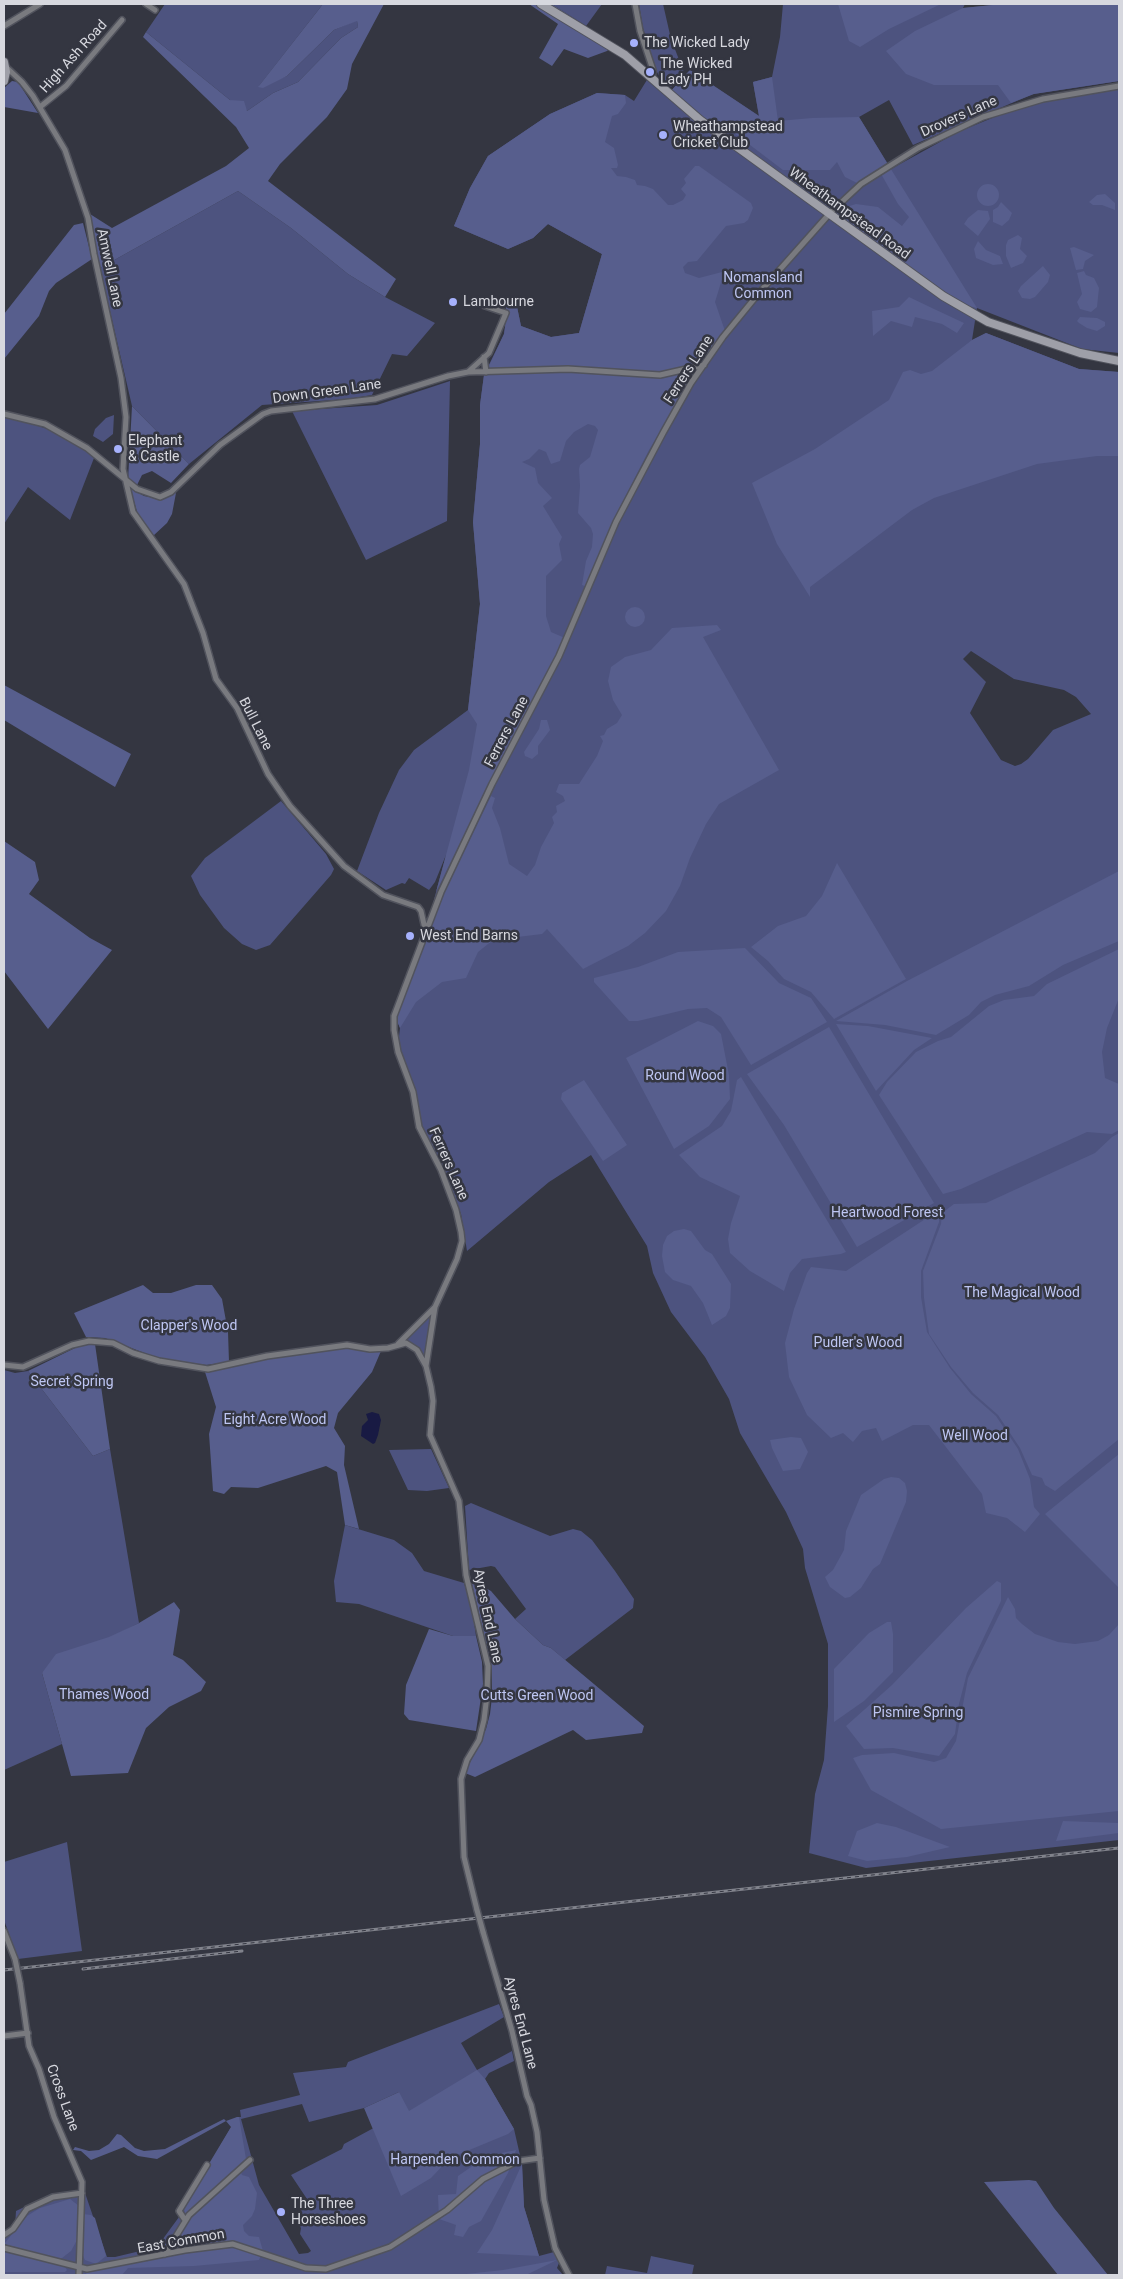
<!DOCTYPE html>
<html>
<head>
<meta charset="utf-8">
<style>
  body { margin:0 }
  #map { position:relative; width:1123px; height:2279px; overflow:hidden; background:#343641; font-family:Roboto,sans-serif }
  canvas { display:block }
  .frame { position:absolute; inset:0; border:5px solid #d7d8df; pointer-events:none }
</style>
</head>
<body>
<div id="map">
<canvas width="1123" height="2279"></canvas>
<div class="frame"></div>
</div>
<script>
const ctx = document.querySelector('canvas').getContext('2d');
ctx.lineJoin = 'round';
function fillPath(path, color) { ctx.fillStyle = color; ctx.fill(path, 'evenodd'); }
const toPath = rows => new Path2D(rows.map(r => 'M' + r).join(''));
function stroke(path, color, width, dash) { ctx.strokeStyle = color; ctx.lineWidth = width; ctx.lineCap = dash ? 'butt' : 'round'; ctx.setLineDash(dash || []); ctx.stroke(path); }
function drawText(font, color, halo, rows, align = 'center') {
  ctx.font = font + ' Roboto,sans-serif'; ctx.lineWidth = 5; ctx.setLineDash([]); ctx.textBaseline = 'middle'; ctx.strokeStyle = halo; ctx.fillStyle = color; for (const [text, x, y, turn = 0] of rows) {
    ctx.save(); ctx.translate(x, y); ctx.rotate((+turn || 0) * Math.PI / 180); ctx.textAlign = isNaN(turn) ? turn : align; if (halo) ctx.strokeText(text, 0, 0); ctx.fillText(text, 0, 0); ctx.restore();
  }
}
fillPath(toPath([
  [165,4,323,4,259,86,287,76,334,30,357,20,358,27,341,38,298,82,273,93,247,111,230,100,146,32],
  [552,4,602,4,586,26],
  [639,4,663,4,671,39,685,75,671,87,663,83,657,72,643,28],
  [783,4,965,4,963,8,1003,4,1119,4,1119,81,1033,94,913,145,889,100,859,117,891,169,958,132,997,116,1046,101,1119,89,1119,353,1082,349,977,308,972,340,986,333,1079,369,1119,372,1119,1840,866,1868,809,1853,815,1794,824,1760,828,1706,828,1644,805,1568,803,1549,786,1512,740,1433,729,1399,705,1357,671,1312,653,1273,647,1246,591,1155,549,1182,467,1251,461,1214,448,1180,422,1126,415,1089,398,1045,400,1028,395,1016,421,948,446,855,435,882,429,890,409,878,405,884,402,883,386,890,357,871,379,813,399,770,414,750,468,710,480,604,473,522,480,444,480,405,484,375,504,334,507,313,505,303,516,302,521,326,551,337,579,333,602,254,548,224,533,238,508,249,454,226,470,188,488,156,550,114,597,93,625,95,634,101,650,75,670,92,690,70,759,116,753,82,772,77,780,37],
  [971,651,1014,679,1064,690,1076,697,1091,714,1053,730,1028,759,1021,764,1015,766,1001,760,970,713,986,682,963,659],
  [238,191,291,228,348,274,385,297,435,323,407,356,392,354,372,395,348,399,262,405,189,464,132,406,100,268],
  [450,381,447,521,366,560,292,411,377,405],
  [114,415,113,434,103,442,93,436,95,429,106,418],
  [4,417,21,420,59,433,85,449,94,458,70,520,28,487,4,524],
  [281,801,326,854,334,869,331,875,270,945,256,950,242,944,224,928,200,895,191,876,205,858],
  [433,1312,425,1358,424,1359,416,1346,405,1341],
  [4,1370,15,1373,28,1371,93,1456,110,1449,139,1623,42,1673,62,1744,4,1770],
  [431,1449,449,1488,427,1491,408,1490,389,1450],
  [471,1503,550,1536,573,1529,581,1531,592,1540,615,1571,634,1599,633,1608,565,1660,551,1648,543,1645,515,1619,526,1609,495,1567,491,1566,469,1570,465,1506],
  [345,1525,394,1540,412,1553,424,1571,464,1583,472,1608,476,1636,453,1636,359,1604,336,1602,334,1581],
  [67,1842,82,1951,18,1959,4,1920,4,1862],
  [499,2004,504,2017,461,2043,477,2070,512,2051,514,2061,489,2073,485,2079,514,2129,522,2164,524,2207,539,2256,554,2252,559,2263,557,2268,563,2275,4,2275,4,2233,15,2226,16,2211,41,2199,80,2190,85,2193,107,2257,115,2257,157,2247,179,2217,237,2117,241,2117,240,2110,300,2095,293,2073,346,2067,348,2062],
  [399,2092,394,2117,344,2144,342,2149,291,2175,307,2199,296,2220,301,2228,300,2234,311,2251,308,2253,299,2254,259,2185,241,2119,302,2104,309,2122,364,2108],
  [651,2256,694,2265,692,2275,605,2275,607,2266,647,2273]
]), '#4d537f');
fillPath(toPath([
  [323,4,384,4,352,64,347,89,327,117,280,164,268,181,396,279,385,297,348,274,291,228,238,191,100,268,90,214,112,228,226,166,249,148,236,127,143,37,146,32,230,100,244,101,247,111,273,93,298,82,341,38,358,27,357,21,334,30,287,76,263,88,258,87],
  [529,4,552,4,586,26,610,48,607,51,588,58,564,49,552,66,539,58,558,24],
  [838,4,941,4,889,29,860,47,849,41],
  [1003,4,1119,4,1119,81,1034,94,1011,103,998,85,934,85,906,74,886,51,915,31,963,8],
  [690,70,759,116,753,82,772,77,778,121,812,118,859,117,887,163,857,183,845,177,837,162,830,170,783,170,725,126,720,132,670,92],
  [12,81,18,82,38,113,4,107,4,88],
  [597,93,625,95,626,103,618,114,612,116,605,142,614,148,618,165,617,168,611,168,617,176,626,177,635,180,637,185,645,186,653,189,668,205,673,205,683,200,686,195,681,189,686,183,684,179,695,166,699,166,751,203,753,208,748,220,744,223,726,226,697,261,688,262,683,267,685,273,699,278,722,272,723,276,715,302,725,331,705,360,700,363,663,373,487,370,504,334,507,313,505,303,516,302,521,326,551,337,579,333,602,254,548,224,533,238,508,249,454,226,470,188,488,156,550,114],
  [889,166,977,308,964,305,942,291,883,251,836,214,843,208,856,204,878,207,902,226,909,217,898,204,880,172],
  '977 195a11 11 0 1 1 22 0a11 11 0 1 1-22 0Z',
  [1105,194,1115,203,1115,210,1102,205,1093,205,1089,202,1097,195],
  [1001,202,1012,213,1009,220,1002,226,993,222,993,210,998,207],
  [978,210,988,211,990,219,978,236,964,224,968,218],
  [83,223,92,259,56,283,49,291,39,316,4,359,4,314,74,225],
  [1018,235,1022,238,1020,249,1027,256,1023,263,1011,268,1006,256,1006,245,1008,240],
  [978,241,986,250,1000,256,1003,264,993,265,976,258,974,249],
  [1074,247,1094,255,1085,261,1083,269,1076,270,1070,248],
  [1043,266,1050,275,1048,282,1035,297,1030,299,1022,298,1018,291,1021,286],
  [1084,271,1086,275,1094,278,1099,288,1097,307,1091,312,1080,309,1077,302,1082,294,1077,273],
  [909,297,932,308,964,323,957,333,942,324,915,317,912,327,891,321,873,336,872,311,899,307],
  [1080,317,1097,318,1105,322,1105,326,1097,331,1087,328,1079,323,1077,321],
  [986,333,1079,369,1119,372,1119,456,1097,456,1037,464,934,498,912,510,810,587,810,597,777,544,752,483,815,449,889,400,903,372,910,370,921,374,932,371,972,340],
  [696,369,697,371,649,450,617,513,587,587,582,585,586,561,592,547,593,534,591,528,578,513,580,486,579,469,580,465,590,457,598,430,595,426,588,424,574,432,566,441,560,461,551,464,546,452,539,449,529,459,522,462,535,468,538,483,552,498,543,506,562,537,559,544,562,560,546,576,546,616,551,632,565,638,529,714,502,759,436,892,469,770,477,724,468,710,480,604,473,522,480,444,480,405,484,375,487,373,578,371,653,377],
  [132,406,189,464,171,483,152,471,142,475,136,487,128,480],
  [130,488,144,496,161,499,176,493,172,514,167,523,153,536,138,515],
  '625 617a10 10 0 1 1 20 0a10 10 0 1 1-20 0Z',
  [717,625,721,630,703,637,779,770,719,804,706,824,690,858,680,886,666,911,645,933,628,946,583,969,547,929,542,934,493,940,478,952,466,978,442,982,416,1002,400,1028,395,1016,441,899,491,796,495,798,492,808,500,828,509,864,527,876,535,865,541,847,554,823,552,817,557,812,556,806,565,801,563,796,556,792,559,784,579,784,597,756,603,741,600,736,604,735,607,729,617,723,622,715,613,700,608,681,611,667,625,657,651,650,672,628],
  [4,685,131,754,115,787,4,720],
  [541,720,547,720,550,730,538,746,538,754,532,759,525,756,524,752,539,729],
  [4,841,35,862,39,880,29,894,90,938,112,950,48,1029,4,971],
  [837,863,906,979,834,1019,811,992,784,979,768,961,751,947,778,926,806,916,822,896],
  [1119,871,1119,941,1063,965,1029,986,995,995,981,1002,969,1015,936,1035,885,1025,836,1021,907,981],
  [745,948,779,983,811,998,827,1022,751,1065,721,1017,707,1008,688,1009,638,1021,629,1021,594,982,594,978,638,967,678,952],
  [1119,949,1119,998,1107,1028,1102,1052,1105,1078,1119,1084,1119,1130,1112,1134,1087,1132,961,1189,943,1194,879,1095,887,1082,916,1052,938,1041,951,1037,989,1006,1004,1000,1034,996,1047,984],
  [698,1021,713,1026,721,1034,729,1075,730,1099,709,1126,674,1149,626,1058],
  [836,1024,868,1026,932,1038,914,1050,876,1091],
  [829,1027,934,1203,857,1247,784,1125,747,1074],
  [741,1077,846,1252,841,1254,802,1259,790,1273,784,1291,750,1271,730,1253,728,1239,731,1223,740,1196,700,1177,679,1155,722,1126,731,1111,737,1080],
  [584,1080,627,1145,603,1161,561,1099,562,1093],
  [1119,1133,1119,1439,1055,1491,1045,1485,1042,1478,1032,1475,1020,1448,998,1415,973,1393,951,1367,929,1334,924,1298,923,1271,941,1224,942,1213,954,1204,986,1203,1095,1153,1112,1137],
  [939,1210,939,1222,921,1271,921,1297,927,1332,950,1368,971,1394,996,1416,1018,1449,1030,1479,1034,1507,1040,1514,1025,1532,1007,1518,986,1513,982,1494,929,1425,913,1425,882,1441,876,1428,862,1431,853,1442,843,1433,831,1438,807,1415,789,1377,785,1343,794,1309,807,1273,811,1267,846,1271],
  [684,1229,691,1231,705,1250,712,1254,731,1284,730,1308,726,1316,712,1325,703,1303,691,1286,673,1280,665,1272,662,1256,663,1245,667,1236,674,1231],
  [143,1285,153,1293,171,1293,196,1285,212,1285,222,1299,228,1332,229,1362,206,1365,163,1360,105,1338,86,1337,74,1313],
  [95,1344,110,1449,93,1456,28,1371,79,1346],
  [350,1347,381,1351,372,1372,338,1413,334,1428,345,1446,344,1465,359,1529,345,1525,337,1472,326,1466,258,1488,231,1487,224,1494,213,1491,209,1434,216,1407,205,1372,266,1358],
  [791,1437,801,1438,808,1452,800,1469,783,1471,772,1448,770,1440],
  [1119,1454,1119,1588,1045,1514],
  [891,1477,899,1478,905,1483,907,1491,906,1502,880,1564,873,1569,861,1588,850,1597,845,1598,830,1587,825,1577,833,1570,844,1550,846,1531,861,1495,884,1479],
  [471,1580,491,1591,515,1619,543,1645,551,1648,644,1726,642,1733,586,1740,573,1730,475,1777,465,1773,486,1729,490,1714,492,1697,492,1668],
  [997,1581,1001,1583,1001,1601,967,1673,959,1704,955,1734,939,1756,893,1748,864,1749,846,1726,892,1685,966,1608],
  [1008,1597,1015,1609,1016,1618,1022,1624,1035,1634,1058,1642,1075,1644,1098,1641,1109,1635,1119,1624,1119,1811,941,1829,871,1790,853,1758,862,1755,894,1753,934,1762,946,1758,956,1741,968,1678],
  [174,1602,180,1610,173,1655,183,1660,206,1682,201,1691,169,1707,146,1728,128,1773,71,1776,42,1673,56,1654,109,1637,139,1623],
  [887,1622,891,1622,893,1634,893,1672,864,1701,834,1722,834,1669,869,1633],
  [429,1629,453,1636,476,1636,482,1662,483,1684,476,1731,409,1720,404,1714,406,1685],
  [1063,1821,1119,1823,1119,1833,1056,1841],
  [877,1823,896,1827,950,1847,907,1857,867,1861,848,1856,857,1831],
  [477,2070,485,2079,514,2129,508,2134,450,2158,431,2178,401,2196,364,2108,399,2092,409,2111],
  [237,2117,239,2117,246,2159,186,2215,183,2207,231,2127,226,2121,157,2159,138,2156,124,2147,91,2160,81,2151,73,2150,75,2147,89,2151,99,2150,109,2144,117,2134,121,2135,135,2148,144,2151,165,2149,224,2119,226,2121],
  [516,2150,508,2173,481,2221,469,2227,463,2237,454,2235,456,2225,439,2219,438,2195,456,2194,458,2176,487,2156],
  [522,2164,524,2207,539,2256,477,2253,492,2230],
  [240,2170,242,2175,249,2177,257,2193,255,2209,252,2216,243,2225,244,2231,249,2236,259,2237,263,2251,234,2242,207,2243,171,2249,170,2246,187,2221],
  [1029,2180,1036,2181,1054,2208,1108,2275,1058,2275,984,2182],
  [70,2199,79,2206,77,2240,71,2251,62,2258,56,2259,4,2244,27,2216,40,2208],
  [83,2214,91,2215,95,2218,106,2256,96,2264,85,2260,83,2256],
  [233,2248,261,2255,259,2260,194,2266,128,2268,122,2275,86,2275,87,2271,212,2249],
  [4,2250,64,2266,67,2270,65,2272,4,2272],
  [557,2260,526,2275,457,2275,503,2270]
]), '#575e8d');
fillPath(toPath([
  [372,1412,379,1414,381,1420,378,1435,375,1443,373,1444,361,1436,362,1426,368,1420,366,1414]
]), '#181a43');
const street = toPath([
  [146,4,155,10],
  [635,4,640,31,653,70,652,79],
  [4,26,40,4],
  [6,67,22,82,33,96,65,150,88,218,94,254,121,378,126,417,123,469,133,512,184,584,203,633,216,679,237,708,268,774,290,806,344,866,383,895,418,907,421,911,425,929],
  [40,107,66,86,122,20],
  [484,357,486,372],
  [468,372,489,353,506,313,485,306],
  [4,414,45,424,87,448,137,489,160,497,171,492,220,445,263,414,271,411,375,399,448,376,468,372,568,369,660,375,704,365],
  [398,1344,435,1307],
  [4,1365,23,1367,72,1345,89,1341,113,1343,133,1353,159,1361,208,1369,267,1356,347,1345,370,1349,388,1348,406,1343,417,1350,426,1366,431,1387,433,1401,430,1435,459,1501,466,1575,488,1666,487,1695,484,1720,479,1740,467,1760,461,1779,464,1857,477,1910],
  [426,1366,435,1307,457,1259,462,1241,461,1232,456,1210,441,1170,419,1127,413,1092,398,1052,394,1030,394,1016,441,892,492,784,559,656,616,522,663,433,691,383,723,337,759,293,831,212,861,184,918,148,983,117,1043,99,1119,86],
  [4,1931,15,1959],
  [483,1932,512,2031,527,2096,531,2105,537,2132,544,2200,555,2248,569,2275],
  [20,1983,29,2046,39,2069,54,2117,82,2182,79,2275],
  [4,2036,28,2033],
  [185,2220,179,2211,207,2165],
  [4,2235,13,2229,27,2209,53,2197,82,2193],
  [4,2248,87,2269,185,2250,233,2244,306,2268,326,2269,390,2247,447,2210,483,2179,518,2161,540,2158],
  [165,2254,189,2215,250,2160]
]);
const secondary = toPath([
  [541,4,625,55,700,120,943,296,988,322,1080,353,1119,361],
  [4,62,6,72,4,81]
]);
stroke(street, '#51535d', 8);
stroke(secondary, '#51535d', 10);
stroke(street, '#797a7f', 5);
stroke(secondary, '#9e9fa8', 8);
const rail = toPath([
  [83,1969,242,1951],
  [4,1970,1119,1848]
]);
stroke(rail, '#81838c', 3);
stroke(rail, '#343641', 1, [4]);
const streetBridge = toPath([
  [477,1910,483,1932],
  [15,1959,20,1983]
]);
stroke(streetBridge, '#51535d', 8, []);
stroke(streetBridge, '#797a7f', 5);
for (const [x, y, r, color] of [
  [634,43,5,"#a6b1fc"],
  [650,72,5,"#a6b1fc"],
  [663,135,5,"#a6b1fc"],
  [453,302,5,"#a6b1fc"],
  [118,449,5,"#a6b1fc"],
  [410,936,5,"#a6b1fc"],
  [281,2212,5,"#a6b1fc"]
]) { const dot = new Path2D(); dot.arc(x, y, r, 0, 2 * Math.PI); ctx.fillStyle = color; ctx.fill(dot); stroke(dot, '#343641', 2); }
drawText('14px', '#d7d8df', '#343641', [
  ["The Wicked Lady",644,43],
  ["The Wicked",660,64],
  ["Lady PH",660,80],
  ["Wheathampstead",673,127],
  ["Cricket Club",673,143],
  ["Lambourne",463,302],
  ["Elephant",128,441],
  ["& Castle",128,457],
  ["West End Barns",420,936],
  ["The Three",291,2204],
  ["Horseshoes",291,2220]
], 'left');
drawText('14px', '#d7d8df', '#343641', [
  ["High Ash Road",74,57,-48],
  ["Drovers Lane",959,117,-24],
  ["Wheathampstead Road",849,214,36],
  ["Amwell Lane",109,268,78],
  ["Ferrers Lane",689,370,-57],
  ["Down Green Lane",327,392,-8],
  ["Bull Lane",255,724,63],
  ["Ferrers Lane",507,732,-62],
  ["Ferrers Lane",448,1164,66],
  ["Ayres End Lane",487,1616,78],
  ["Ayres End Lane",520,2023,75],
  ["Cross Lane",62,2098,70],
  ["East Common",181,2242,-10]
]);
drawText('14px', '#bec6f3', '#343641', [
  ["Nomansland",763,278],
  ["Common",763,294],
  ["Round Wood",685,1076],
  ["Heartwood Forest",887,1213],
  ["The Magical Wood",1022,1293],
  ["Clapper's Wood",189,1326],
  ["Pudler's Wood",858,1343],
  ["Secret Spring",72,1382],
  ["Eight Acre Wood",275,1420],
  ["Well Wood",975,1436],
  ["Thames Wood",104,1695],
  ["Cutts Green Wood",537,1696],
  ["Pismire Spring",918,1713],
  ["Harpenden Common",455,2160]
]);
</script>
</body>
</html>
